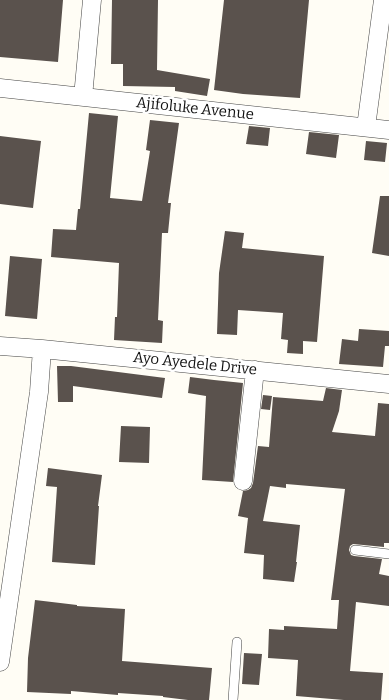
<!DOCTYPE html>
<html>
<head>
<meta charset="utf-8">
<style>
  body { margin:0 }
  canvas { display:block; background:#fffdf5 }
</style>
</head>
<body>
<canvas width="389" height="700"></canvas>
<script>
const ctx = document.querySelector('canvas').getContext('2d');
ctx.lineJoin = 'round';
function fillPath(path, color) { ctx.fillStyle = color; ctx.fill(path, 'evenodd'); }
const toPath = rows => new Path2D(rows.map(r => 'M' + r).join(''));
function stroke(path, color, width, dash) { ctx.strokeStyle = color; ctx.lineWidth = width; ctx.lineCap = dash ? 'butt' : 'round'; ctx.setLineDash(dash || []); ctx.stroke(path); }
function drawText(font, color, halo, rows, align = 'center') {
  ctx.font = font + ' Bitter,serif'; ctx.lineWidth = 5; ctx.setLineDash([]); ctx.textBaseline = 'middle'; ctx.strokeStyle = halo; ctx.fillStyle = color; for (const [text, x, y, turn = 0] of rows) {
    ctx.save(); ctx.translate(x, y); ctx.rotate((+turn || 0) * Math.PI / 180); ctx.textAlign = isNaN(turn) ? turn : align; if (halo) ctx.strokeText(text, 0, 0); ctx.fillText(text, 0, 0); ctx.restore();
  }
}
fillPath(toPath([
  [0,0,63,0,58,62,0,57],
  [112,0,158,0,157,70,210,79,207,96,175,91,175,87,123,86,123,64,111,64],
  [224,0,309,0,300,98,243,94,214,90],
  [89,113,118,116,110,198,142,201,150,151,146,150,150,120,179,123,168,203,171,203,168,233,162,233,158,320,163,321,162,343,114,340,115,317,117,317,119,263,51,257,53,229,76,230,78,209,80,209],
  [249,126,270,128,268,146,246,144],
  [309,132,339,135,336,158,306,154],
  [0,136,41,141,33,208,0,204],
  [366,141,387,143,385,162,364,160],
  [380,196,389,196,389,256,372,253],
  [225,231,244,233,242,248,324,256,317,342,303,341,303,354,287,353,288,340,281,339,283,313,238,310,237,335,217,334,219,273],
  [10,256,42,259,37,319,5,316],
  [359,329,389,331,389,346,385,346,383,367,339,364,342,339,358,341],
  [57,366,71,366,165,378,162,398,73,386,73,402,58,402],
  [190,377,214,380,243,383,233,482,202,480,206,396,188,393],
  [326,388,342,390,339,411,332,432,375,436,378,403,389,404,389,543,384,543,384,547,353,544,350,546,349,550,351,555,354,556,382,559,379,574,389,576,389,606,356,602,350,671,383,673,381,700,344,700,296,696,298,660,268,658,269,629,284,630,284,626,337,629,339,600,331,600,345,489,286,484,286,488,270,486,263,521,300,525,296,562,297,562,294,582,263,579,264,555,244,553,248,518,238,516,243,491,248,490,251,488,253,483,258,446,269,447,273,397,323,401],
  [263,395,272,396,270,410,261,409],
  [121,426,150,427,149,463,119,462],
  [48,468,102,475,98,506,99,506,95,565,52,562,57,487,46,486],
  [35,600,77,605,77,606,125,609,122,661,212,668,209,700,188,700,163,697,163,696,118,693,118,695,71,691,71,694,27,692,28,658],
  [244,653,262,654,259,685,242,684]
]), '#5a524d');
const service = toPath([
  [355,550,389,554],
  [233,700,237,642]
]);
const minor = toPath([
  [0,88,389,130],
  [83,97,92,0],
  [366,127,383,0],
  [0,346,42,349,389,384],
  [243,481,255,370],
  [0,662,39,392,42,349]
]);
stroke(service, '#444', 10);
stroke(minor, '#444', 19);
stroke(service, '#fff', 9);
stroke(minor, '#fff', 18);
drawText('15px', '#111', '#fff', [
  ["Ajifoluke Avenue",195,109,6],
  ["Ayo Ayedele Drive",195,364,6]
]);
</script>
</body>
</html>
